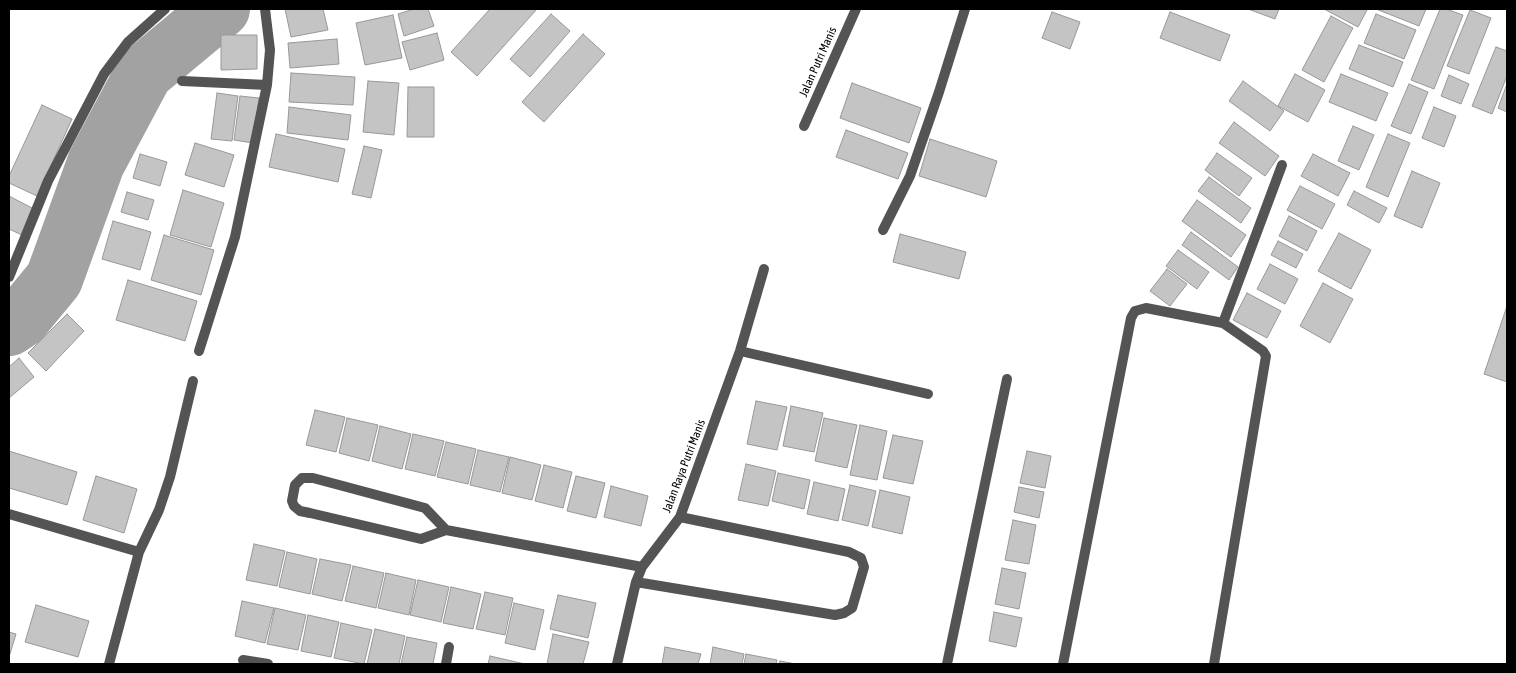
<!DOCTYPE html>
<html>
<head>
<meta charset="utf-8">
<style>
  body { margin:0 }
  #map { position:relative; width:1516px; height:673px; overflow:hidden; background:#fff; font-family:"Asap Condensed",sans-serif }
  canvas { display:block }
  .frame { position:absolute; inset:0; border:10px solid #000; pointer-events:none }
</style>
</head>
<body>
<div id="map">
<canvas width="1516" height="673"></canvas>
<div class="frame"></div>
</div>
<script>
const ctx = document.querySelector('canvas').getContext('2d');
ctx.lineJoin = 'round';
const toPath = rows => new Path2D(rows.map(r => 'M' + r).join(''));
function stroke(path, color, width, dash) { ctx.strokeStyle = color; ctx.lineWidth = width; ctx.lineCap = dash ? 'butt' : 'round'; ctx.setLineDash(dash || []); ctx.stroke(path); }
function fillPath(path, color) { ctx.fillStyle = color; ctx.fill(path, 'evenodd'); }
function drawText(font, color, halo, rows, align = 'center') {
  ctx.font = font + ' "Asap Condensed",sans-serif'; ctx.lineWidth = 4.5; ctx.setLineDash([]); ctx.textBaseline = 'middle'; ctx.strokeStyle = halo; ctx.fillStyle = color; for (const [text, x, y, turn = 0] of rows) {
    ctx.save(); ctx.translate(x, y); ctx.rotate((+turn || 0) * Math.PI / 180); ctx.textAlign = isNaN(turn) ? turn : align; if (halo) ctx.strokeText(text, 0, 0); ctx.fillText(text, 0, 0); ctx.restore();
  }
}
stroke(toPath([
  [9,327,21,319,54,279,96,163,144,73,221,9]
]), '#a2a2a2', 58);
const building = toPath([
  [285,9,323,9,328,30,291,37,285,9],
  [414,9,428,9,434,26,404,36,398,14,414,9],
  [490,9,537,9,477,76,451,52,490,9],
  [1248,9,1279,9,1275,19,1248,9],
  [1324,9,1364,9,1367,10,1358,27,1324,9],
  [1376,9,1426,9,1419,26,1376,9],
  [1440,9,1446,9,1463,15,1434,89,1411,80,1440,9],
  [1470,10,1491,18,1469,74,1447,66,1470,10],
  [1052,12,1080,22,1070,49,1042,38,1052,12],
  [1170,12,1230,35,1220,61,1160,38,1170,12],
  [551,14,570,31,530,77,510,59,551,14],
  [1376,14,1416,30,1404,59,1364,43,1376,14],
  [393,15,402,58,365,65,356,23,393,15],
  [1331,16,1353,28,1324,82,1302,70,1331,16],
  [437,33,444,60,410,70,402,42,437,33],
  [583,34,605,54,544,122,522,102,583,34],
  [221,35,257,35,257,69,221,70,221,35],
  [337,39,339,64,290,68,288,43,337,39],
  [1359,45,1403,62,1393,87,1349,69,1359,45],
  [1496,47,1507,51,1507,76,1492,114,1472,106,1496,47],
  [291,73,355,77,353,105,289,102,291,73],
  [1295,74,1325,90,1308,122,1278,106,1295,74],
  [1341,74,1388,93,1376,121,1329,102,1341,74],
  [1449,75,1469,84,1461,104,1441,96,1449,75],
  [368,81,399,83,394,135,363,132,368,81],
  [1243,81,1284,111,1270,131,1229,101,1243,81],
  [852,83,921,108,909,143,840,118,852,83],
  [1409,84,1428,92,1411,134,1391,126,1409,84],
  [1507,84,1507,112,1498,108,1507,84],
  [408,87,434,87,434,137,407,137,408,87],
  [217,93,238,96,232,141,211,139,217,93],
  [240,96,259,98,253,143,234,140,240,96],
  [42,105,72,119,37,196,9,183,9,176,42,105],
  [289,107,351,115,348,140,287,133,289,107],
  [1434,107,1456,116,1444,147,1422,138,1434,107],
  [1234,122,1279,156,1265,176,1219,143,1234,122],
  [1353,126,1374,135,1359,170,1338,161,1353,126],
  [846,130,908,153,898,179,836,157,846,130],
  [276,134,345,149,338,182,269,167,276,134],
  [1388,134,1410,143,1388,197,1366,187,1388,134],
  [930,139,997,161,986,197,919,176,930,139],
  [195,143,234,155,224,187,185,175,195,143],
  [364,146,382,150,371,198,352,194,364,146],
  [1217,153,1252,178,1239,196,1205,170,1217,153],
  [140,154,167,162,160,186,133,178,140,154],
  [1313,154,1350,173,1338,196,1301,176,1313,154],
  [1412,171,1440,183,1422,228,1394,216,1412,171],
  [1209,177,1251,208,1241,223,1198,191,1209,177],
  [1300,186,1335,204,1322,229,1287,210,1300,186],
  [183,190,224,203,211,247,170,235,183,190],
  [1354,191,1387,208,1379,223,1347,205,1354,191],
  [127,192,154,200,148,220,121,212,127,192],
  [9,196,34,209,22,235,9,229,9,196],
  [1197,200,1246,235,1231,257,1182,221,1197,200],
  [1289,216,1317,231,1307,251,1279,236,1289,216],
  [113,221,151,232,140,270,102,259,113,221],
  [1191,232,1238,267,1229,280,1182,245,1191,232],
  [1339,233,1371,250,1351,289,1318,271,1339,233],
  [900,234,966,252,959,279,893,262,900,234],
  [164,235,214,250,201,295,151,280,164,235],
  [1278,241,1303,254,1296,268,1271,255,1278,241],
  [1178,250,1209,272,1197,289,1166,266,1178,250],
  [1270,264,1298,279,1285,304,1257,289,1270,264],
  [1167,269,1187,284,1170,306,1150,291,1167,269],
  [128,280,197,301,185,341,116,320,128,280],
  [1323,283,1353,299,1330,343,1300,326,1323,283],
  [1247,293,1281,311,1267,338,1233,320,1247,293],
  [1506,309,1507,310,1507,382,1484,374,1506,309],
  [67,314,84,331,46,371,28,353,67,314],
  [19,358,34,377,9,398,9,367,19,358],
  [756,401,787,407,777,450,747,444,756,401],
  [791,406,823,413,814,452,783,446,791,406],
  [315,410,345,417,336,452,306,445,315,410],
  [347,418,378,425,369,461,339,453,347,418],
  [824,418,857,425,847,468,815,461,824,418],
  [860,425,887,431,877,480,850,475,860,425],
  [380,426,411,434,402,469,372,461,380,426],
  [413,434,444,441,435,476,405,469,413,434],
  [893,435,923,441,913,484,883,478,893,435],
  [446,442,476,449,468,484,437,477,446,442],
  [478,450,509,457,500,492,470,485,478,450],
  [9,451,77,472,67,505,9,488,9,451],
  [1027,451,1051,456,1045,488,1020,483,1027,451],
  [510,457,541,465,532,500,502,493,510,457],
  [746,464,776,471,768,506,738,500,746,464],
  [544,465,572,472,563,508,535,501,544,465],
  [778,473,810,480,804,509,772,501,778,473],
  [96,476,137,489,124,533,83,520,96,476],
  [576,476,605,483,596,518,567,511,576,476],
  [814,482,845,489,838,521,807,514,814,482],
  [850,485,876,491,868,526,842,520,850,485],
  [611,486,648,496,641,526,604,517,611,486],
  [1019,487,1044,492,1039,518,1014,512,1019,487],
  [880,490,910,497,902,534,872,527,880,490],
  [1013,520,1036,525,1029,564,1005,560,1013,520],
  [254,544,285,551,277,586,246,580,254,544],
  [287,552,317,559,310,594,279,587,287,552],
  [320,559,351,565,342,601,312,594,320,559],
  [353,566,384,573,376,608,345,601,353,566],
  [1002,568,1026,573,1019,609,995,604,1002,568],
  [386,573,416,580,409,615,378,608,386,573],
  [418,580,449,587,441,622,410,615,418,580],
  [451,587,481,594,473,629,443,623,451,587],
  [485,592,513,598,505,635,476,629,485,592],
  [558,595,596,603,588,638,550,629,558,595],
  [242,601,274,608,265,643,235,636,242,601],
  [514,603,544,610,535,650,505,643,514,603],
  [36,605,89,621,78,657,25,642,36,605],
  [275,608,306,615,298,650,267,644,275,608],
  [994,612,1022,618,1016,647,989,641,994,612],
  [308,615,339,622,331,657,301,651,308,615],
  [341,623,372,630,364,664,334,658,341,623],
  [375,629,405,636,399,664,367,664,375,629],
  [9,632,16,634,9,657,9,632],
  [553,634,589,642,583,664,547,664,553,634],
  [407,637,437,643,433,664,401,664,407,637],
  [665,647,701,654,698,664,662,664,665,647],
  [713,647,744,654,742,664,710,664,713,647],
  [746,654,777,660,776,664,744,664,746,654],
  [490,656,525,664,488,664,490,656],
  [780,661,796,664,779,664,780,661]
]);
fillPath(building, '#c4c4c4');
stroke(building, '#989898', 1);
stroke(toPath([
  [182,81,267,85],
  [804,126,856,9],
  [883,230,910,176,939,92,965,9],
  [9,277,48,181,104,74,128,42,165,9],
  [1223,323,1282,165],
  [199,351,235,237,267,85,270,50,265,9],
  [740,351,928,394],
  [9,514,139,552],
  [446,530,425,508,313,478,302,478,295,485,292,501,294,506,300,511,310,513,421,539,446,530,642,567],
  [636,582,835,615,844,613,852,608,864,567,861,558,849,552,680,517],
  [243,660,268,664],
  [109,664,139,552,159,510,170,477,193,381],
  [446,664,449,647],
  [617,664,636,582,642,567,680,517,740,351,764,269],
  [947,664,1007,379],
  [1063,664,1131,318,1135,311,1146,308,1223,323,1263,351,1266,356,1214,664]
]), '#545454', 10);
drawText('12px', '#000', '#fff', [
  ["Jalan Putri Manis",818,62,-66],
  ["Jalan Raya Putri Manis",684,466,-69]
]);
</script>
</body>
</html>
